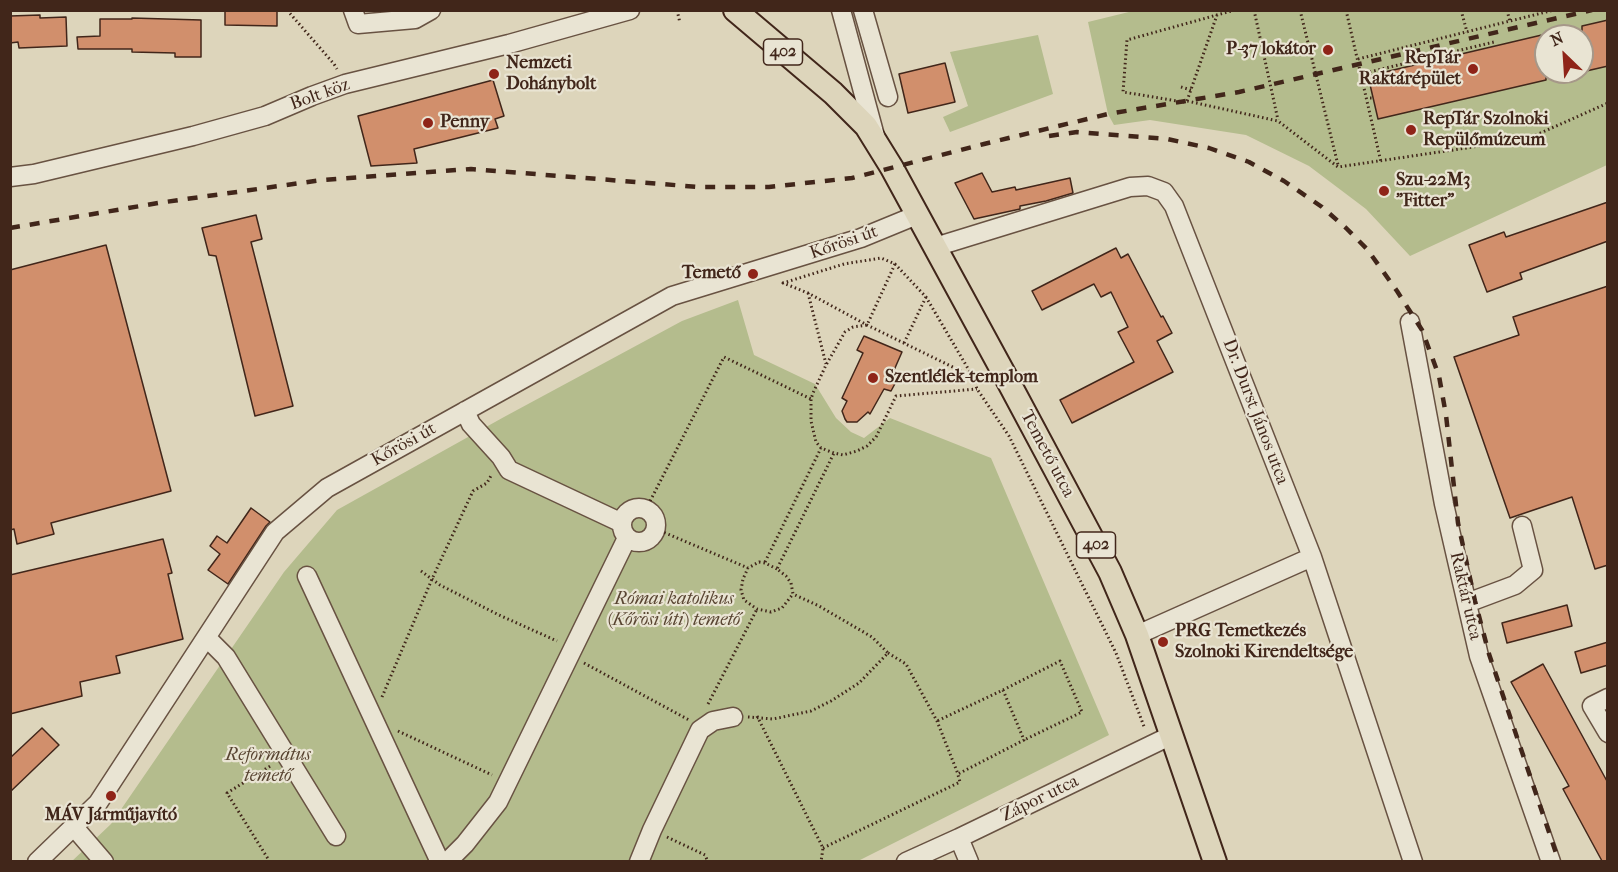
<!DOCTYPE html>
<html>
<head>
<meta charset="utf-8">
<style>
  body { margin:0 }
  #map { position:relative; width:1618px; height:872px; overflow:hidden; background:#ddd5bb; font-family:"IM FELL French Canon",serif }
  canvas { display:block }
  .frame { position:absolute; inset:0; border:12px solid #41261a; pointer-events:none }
  .north { position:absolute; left:1534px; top:24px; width:60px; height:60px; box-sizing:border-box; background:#e9e4d3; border:2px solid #a69889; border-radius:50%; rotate:335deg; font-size:16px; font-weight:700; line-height:24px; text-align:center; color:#41261a }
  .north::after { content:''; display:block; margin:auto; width:21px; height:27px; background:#8f2418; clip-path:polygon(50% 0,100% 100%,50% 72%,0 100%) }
</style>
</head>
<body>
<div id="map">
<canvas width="1618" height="872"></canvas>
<div class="frame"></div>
<div class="north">N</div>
</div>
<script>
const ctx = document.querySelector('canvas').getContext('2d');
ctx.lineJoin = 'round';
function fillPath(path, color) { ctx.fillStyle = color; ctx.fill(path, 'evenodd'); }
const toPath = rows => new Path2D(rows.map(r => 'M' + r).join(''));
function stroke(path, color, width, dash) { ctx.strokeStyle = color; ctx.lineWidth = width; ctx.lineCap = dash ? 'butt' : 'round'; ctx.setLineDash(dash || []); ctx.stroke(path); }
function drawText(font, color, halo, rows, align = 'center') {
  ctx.font = font + ' "IM FELL French Canon",serif'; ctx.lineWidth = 4.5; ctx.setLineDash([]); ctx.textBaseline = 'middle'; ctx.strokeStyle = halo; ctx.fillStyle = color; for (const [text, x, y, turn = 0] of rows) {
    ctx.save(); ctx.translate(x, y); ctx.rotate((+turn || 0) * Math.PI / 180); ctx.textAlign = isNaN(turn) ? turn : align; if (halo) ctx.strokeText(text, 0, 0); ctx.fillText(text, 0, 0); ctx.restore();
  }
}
fillPath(toPath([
  [1137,10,1607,11,1607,165,1410,256,1366,209,1309,166,1246,135,1150,120,1114,125,1108,114,1088,22],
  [1546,36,1582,36,1582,72,1546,72],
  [1038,35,1053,94,950,132,943,117,968,106,950,52],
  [738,300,754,355,815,384,836,418,851,432,864,438,890,418,991,458,1109,735,858,861,71,862,111,824,284,572,337,510,504,417,682,321]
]), '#b4bc8d');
const building = toPath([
  [225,10,277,10,277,26,225,25,225,10],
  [40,15,40,18,66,17,67,46,19,48,18,42,10,43,10,16,40,15],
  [132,18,201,20,201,57,175,57,175,53,132,52,132,49,78,49,77,37,100,36,100,19,132,19,132,18],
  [1608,20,1608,66,1582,72,1582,26,1608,20],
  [1546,34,1546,80,1378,119,1368,76,1546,34],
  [945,63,955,102,908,113,899,74,945,63],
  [493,80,504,116,495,119,498,128,414,149,417,163,371,166,358,116,493,80],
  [982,173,992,192,1015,187,1016,190,1070,178,1073,193,1046,201,1020,206,1020,209,974,219,955,183,982,173],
  [1608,202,1608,241,1520,273,1522,279,1487,292,1469,245,1504,232,1506,237,1608,202],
  [256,215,262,239,251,242,293,406,255,416,216,256,209,255,202,228,256,215],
  [106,245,171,491,51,523,54,534,17,544,14,529,10,530,10,270,106,245],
  [1116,248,1121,258,1128,254,1161,317,1163,316,1172,333,1157,341,1173,372,1072,423,1060,400,1134,362,1118,332,1128,327,1111,292,1101,297,1094,284,1042,310,1032,291,1116,248],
  [1608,286,1608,565,1595,569,1572,497,1510,518,1454,357,1519,335,1513,317,1608,286],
  [864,336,902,352,891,377,897,380,891,391,884,389,870,414,868,412,857,422,847,422,845,419,842,411,847,401,842,398,863,353,857,350,864,336],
  [251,508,270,522,266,526,228,584,208,570,220,554,210,546,217,536,227,543,251,508],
  [163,539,172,573,168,574,183,639,116,656,120,673,80,682,82,696,10,714,10,575,163,539],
  [1567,605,1572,626,1507,643,1502,623,1567,605],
  [1608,642,1608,665,1581,673,1575,652,1608,642],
  [1543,664,1608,783,1608,861,1602,861,1563,789,1569,786,1511,682,1543,664],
  [42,728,59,745,10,792,10,758,42,728]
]);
fillPath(building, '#d18f6c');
stroke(building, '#41261a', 1.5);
const minor = toPath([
  [353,10,358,24,415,19,431,10],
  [841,10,875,136],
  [863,10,888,97],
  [10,177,34,174,193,136,265,116,312,96,345,84,509,44,630,10],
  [935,247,1130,187,1148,186,1164,192,1174,206,1312,557,1413,862],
  [1410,322,1444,504,1479,656,1551,862],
  [465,411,471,424,501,457,509,470,622,523],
  '622 525a17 17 0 1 1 34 0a17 17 0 1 1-34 0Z',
  [307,576,440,862],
  [1467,603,1515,585,1533,570,1522,526],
  [1137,635,1312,557],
  [207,638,226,657,336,836],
  [1608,698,1592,706,1608,733],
  [74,827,104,862],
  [959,838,969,862],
  [37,862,98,803,275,532,327,488,672,296,861,238,917,215],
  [447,862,465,844,498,802,627,538],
  [639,862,652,830,700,730,713,721,733,717],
  [906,862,959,838,1172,735]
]);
const major = toPath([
  [735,10,833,93,866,126,892,168,1008,381,1110,572,1137,635,1215,862]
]);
stroke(minor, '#685242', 21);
stroke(major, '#41261a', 26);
stroke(toPath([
  [287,10,334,64,337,69],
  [677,10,680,23],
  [1235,10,1127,40,1123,92,1183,102,1187,101,1278,121,1338,167,1527,139,1608,103],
  [1254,10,1278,120],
  [1300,10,1338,165],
  [1346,10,1381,162],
  [1461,10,1467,32],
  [1507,10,1510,22],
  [1358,59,1554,10],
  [1361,74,1494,42],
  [1181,87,1191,90],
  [1370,98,1373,98],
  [1187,101,1217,15],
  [895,264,867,325,853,327,845,332,826,365,813,393,811,399,811,421,816,442,821,448,834,453,843,455,857,451,867,446,876,437,896,396,977,389],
  [808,293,826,364],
  [904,343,926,297],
  [973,377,867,325,808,293,783,283,844,264,881,258,895,264,926,297,973,377,977,389,1009,436,1116,653,1145,729],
  [646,509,724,357,811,399],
  [656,529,748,568],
  [765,562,821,448],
  [777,569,765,563,759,562,748,568,743,579,741,590,744,600,757,609,771,612,782,608,793,594,791,583,786,576,777,569,834,453],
  [421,571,440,585,499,615,557,641],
  [888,653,906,664,937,721,958,774,1024,740,1003,690,937,721],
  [584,663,689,720],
  [1003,690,1060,661,1082,712,1024,740],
  [382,697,432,579,473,491,487,483,492,474],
  [708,704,757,609],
  [757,716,823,848,821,862],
  [748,717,773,719,811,711,831,701,859,683,888,653,872,637,819,606,793,594],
  [398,731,492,775],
  [667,837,705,855,708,862],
  [823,848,960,782,958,775],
  [270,862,227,793,272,765]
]), '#41261a', 3, [1.5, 3]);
stroke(minor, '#e9e4d3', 18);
stroke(major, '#ddd5bb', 22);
stroke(toPath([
  [1049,136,1077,132,1167,139,1209,148,1249,162,1284,181,1322,207,1346,228,1367,249,1397,291,1422,330,1439,376,1446,415,1458,523,1475,601,1489,654,1559,862],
  [10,228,158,203,322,180,471,169,699,187,769,187,852,178,984,144,1108,114,1239,92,1592,10]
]), '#41261a', 4.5, [10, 10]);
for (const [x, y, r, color] of [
  [1328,50,6,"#8f2418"],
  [1473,69,6,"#8f2418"],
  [494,74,6,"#8f2418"],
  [428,123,6,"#8f2418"],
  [1411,130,6,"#8f2418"],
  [1384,191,6,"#8f2418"],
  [753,274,6,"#8f2418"],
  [873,378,6,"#8f2418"],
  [1163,642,6,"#8f2418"],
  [111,796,6,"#8f2418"]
]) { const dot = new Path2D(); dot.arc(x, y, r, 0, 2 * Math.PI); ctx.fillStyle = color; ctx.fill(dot); stroke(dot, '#e9e4d3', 2); }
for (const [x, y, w] of [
  [783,52,39],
  [1096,545,39]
]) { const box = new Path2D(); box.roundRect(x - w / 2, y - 13, w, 26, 4.5); ctx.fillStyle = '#e9e4d3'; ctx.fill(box); stroke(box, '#41261a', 1.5); }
drawText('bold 16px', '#41261a', null, [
  ["402",783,52],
  ["402",1096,545]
]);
drawText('bold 18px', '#41261a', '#e9e4d3', [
  ["P-37 lokátor",1316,50,"right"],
  ["RepTár",1461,59,"right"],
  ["Raktárépület",1461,80,"right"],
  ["Nemzeti",506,64],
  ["Dohánybolt",506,85],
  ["RepTár Szolnoki",1423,120],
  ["Repülőmúzeum",1423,141],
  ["Penny",440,123],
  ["Szu-22M3",1396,181],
  ["\"Fitter\"",1396,202],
  ["Temető",741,274,"right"],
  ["Szentlélek-templom",885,378],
  ["PRG Temetkezés",1175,632],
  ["Szolnoki Kirendeltsége",1175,653],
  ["MÁV Járműjavító",111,816,"center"]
], 'left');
drawText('18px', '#41261a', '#e9e4d3', [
  ["Bolt köz",320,95,-20],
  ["Kőrösi út",844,243,-19],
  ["Dr. Durst János utca",1255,412,69],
  ["Kőrösi út",404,445,-29],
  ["Temető utca",1047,454,62],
  ["Raktár utca",1465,596,77],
  ["Zápor utca",1040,799,-26]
]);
drawText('italic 18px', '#584431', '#e9e4d3', [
  ["Római katolikus",674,600],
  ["(Kőrösi úti) temető",674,621],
  ["Református",268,756],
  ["temető",268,777]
]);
</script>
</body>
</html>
